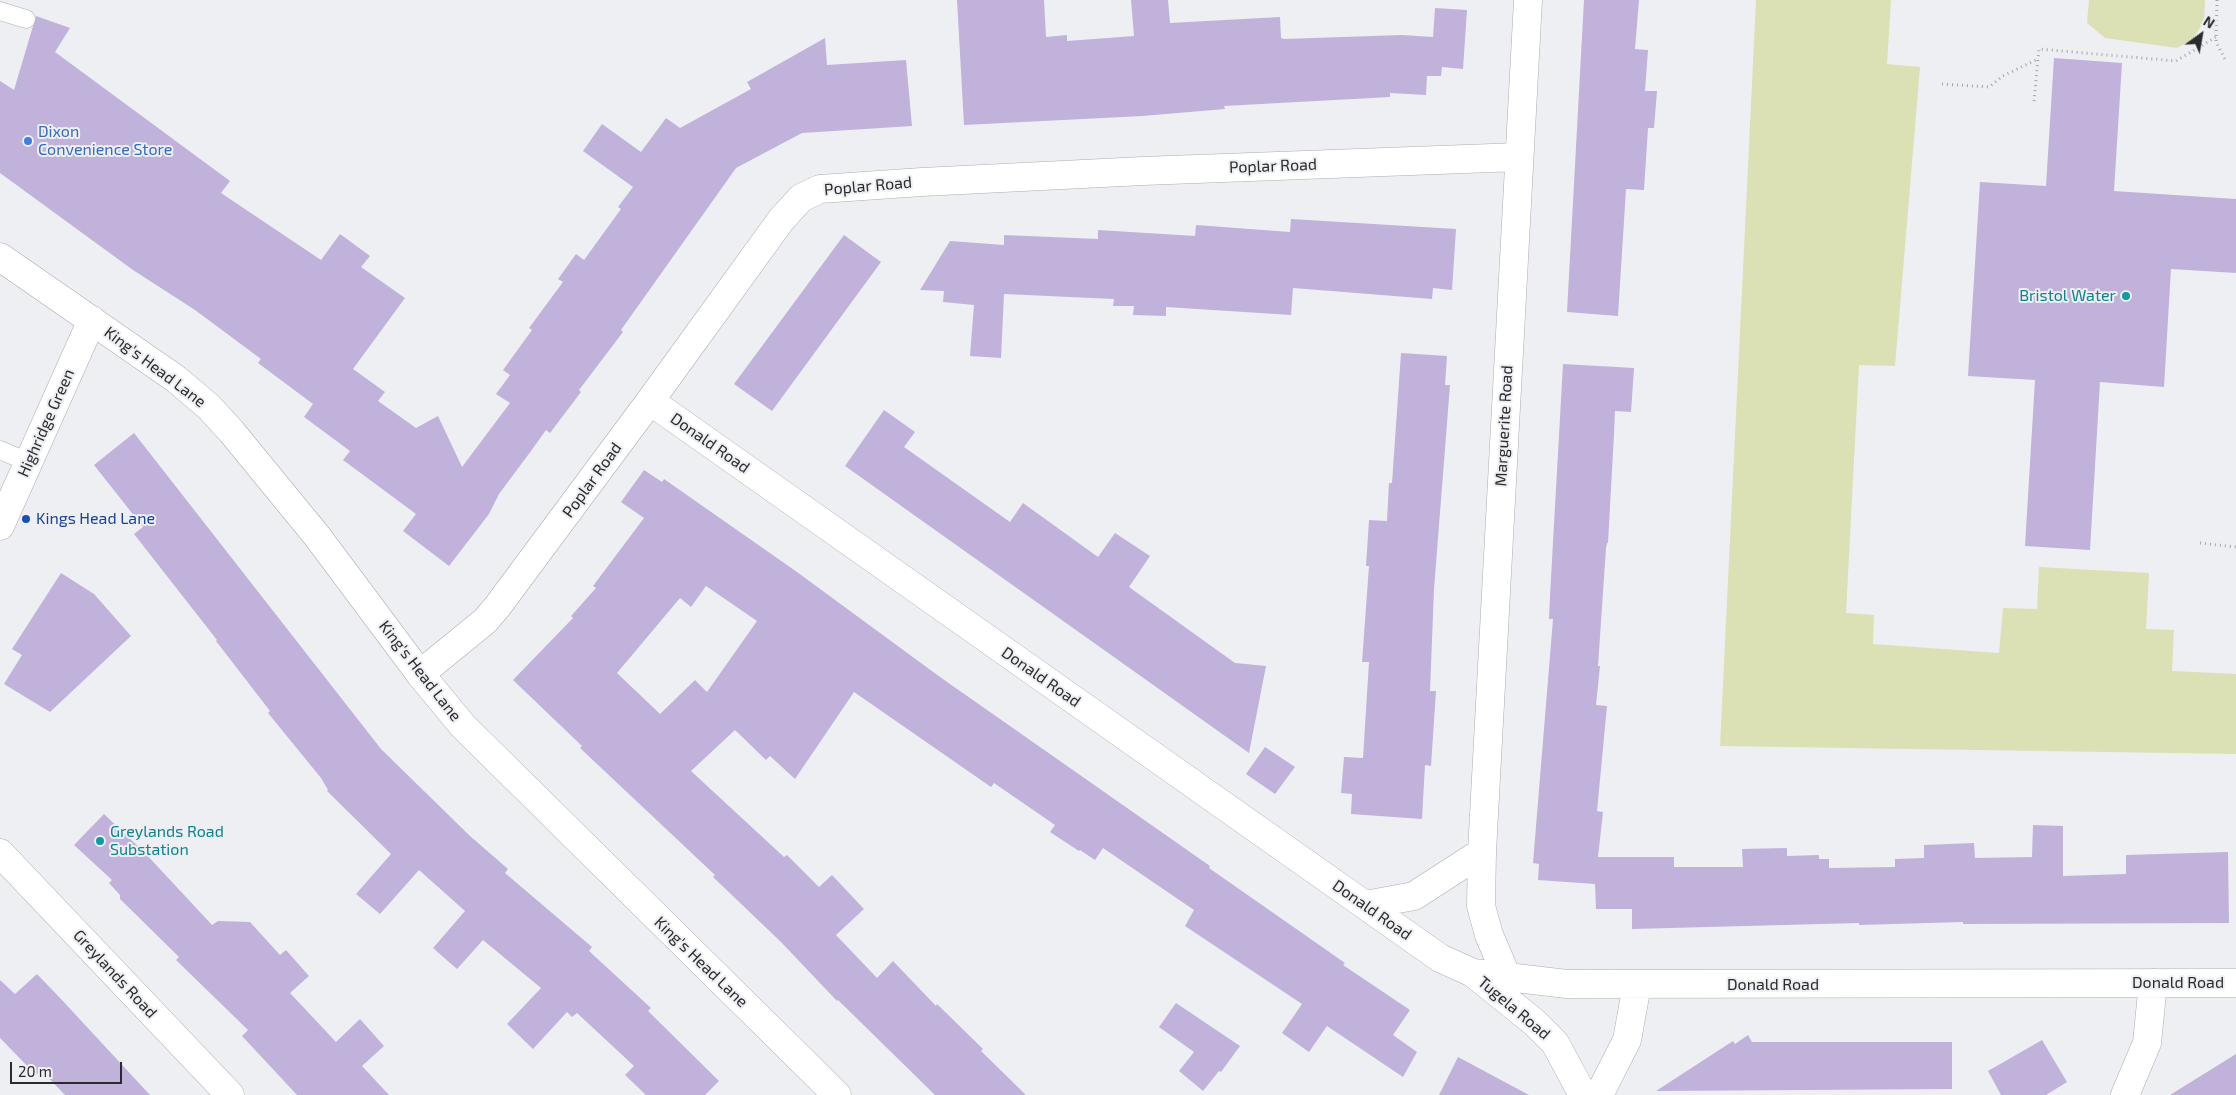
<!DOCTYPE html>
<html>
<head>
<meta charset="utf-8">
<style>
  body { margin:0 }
  #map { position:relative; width:2236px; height:1095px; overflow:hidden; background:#eeeff2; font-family:"Exo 2",sans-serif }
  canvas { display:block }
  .north { position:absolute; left:2176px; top:10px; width:50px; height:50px; -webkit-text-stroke:4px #eeeff2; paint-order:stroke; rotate:32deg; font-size:14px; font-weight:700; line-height:20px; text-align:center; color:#2a2b2c }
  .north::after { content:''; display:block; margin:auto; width:18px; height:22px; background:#2a2b2c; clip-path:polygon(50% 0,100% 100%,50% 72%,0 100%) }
  .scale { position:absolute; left:10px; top:1062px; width:112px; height:22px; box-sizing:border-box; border:2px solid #2a2b2c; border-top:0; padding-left:6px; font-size:15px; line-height:18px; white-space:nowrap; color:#2a2b2c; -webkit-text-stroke:4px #eeeff2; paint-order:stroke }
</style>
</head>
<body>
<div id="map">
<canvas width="2236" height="1095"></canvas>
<div class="north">N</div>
<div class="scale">20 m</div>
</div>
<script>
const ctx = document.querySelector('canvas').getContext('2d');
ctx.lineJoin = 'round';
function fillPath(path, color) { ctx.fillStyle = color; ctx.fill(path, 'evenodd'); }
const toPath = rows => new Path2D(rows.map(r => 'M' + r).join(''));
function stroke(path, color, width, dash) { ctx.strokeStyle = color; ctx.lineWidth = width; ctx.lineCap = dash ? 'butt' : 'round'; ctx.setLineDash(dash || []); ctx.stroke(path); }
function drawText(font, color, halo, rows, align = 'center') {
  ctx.font = font + ' "Exo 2",sans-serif'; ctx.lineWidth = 4; ctx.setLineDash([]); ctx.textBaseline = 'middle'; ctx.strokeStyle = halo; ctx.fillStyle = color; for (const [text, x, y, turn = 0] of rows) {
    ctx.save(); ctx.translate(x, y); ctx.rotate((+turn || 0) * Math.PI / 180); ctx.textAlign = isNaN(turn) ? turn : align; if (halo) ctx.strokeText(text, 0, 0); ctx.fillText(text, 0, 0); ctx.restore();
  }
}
fillPath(toPath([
  [1756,0,1891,0,1887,64,1920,67,1895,366,1859,365,1846,613,1874,615,1873,644,1999,653,2003,608,2037,609,2039,567,2149,573,2146,629,2174,630,2172,671,2236,674,2236,754,1720,746],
  [2089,0,2205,0,2204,21,2193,39,2177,48,2105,38,2087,23]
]), '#dce0b5');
fillPath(toPath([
  [957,0,1044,0,1046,37,1067,35,1067,41,1134,36,1131,0,1168,0,1170,23,1280,17,1281,38,1284,39,1402,35,1433,37,1435,8,1467,10,1463,69,1442,67,1441,76,1427,76,1426,95,1390,93,1390,97,1224,106,1225,109,1142,116,964,125],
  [1584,0,1639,0,1635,49,1648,50,1645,91,1657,91,1654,128,1648,128,1644,190,1626,189,1618,316,1567,312],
  [36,16,70,28,55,52,230,181,221,193,321,260,340,234,370,256,361,267,405,298,353,369,385,392,378,401,416,428,438,416,462,467,510,403,496,394,510,375,503,370,532,330,529,328,563,282,558,279,576,254,584,260,621,209,618,207,633,187,583,151,602,124,641,152,666,118,680,128,751,89,747,82,825,38,827,65,906,60,912,126,802,133,736,168,621,330,623,332,579,390,581,392,550,433,546,430,531,451,499,494,489,514,449,566,403,531,416,514,343,460,350,451,304,417,313,404,258,363,261,359,195,310,133,270,0,173,0,81,14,90],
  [2054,58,2122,63,2114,191,2236,199,2236,273,2171,269,2164,387,2100,382,2090,550,2025,546,2035,380,1968,376,1980,182,2046,186],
  [1291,219,1456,229,1452,290,1433,288,1432,299,1293,288,1291,315,1166,307,1166,316,1133,315,1134,306,1113,306,1114,299,1004,294,1001,358,970,356,974,305,943,302,944,291,920,290,950,241,1004,245,1004,235,1098,239,1098,230,1195,236,1196,225,1290,232],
  [844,235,881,262,772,411,734,384],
  [1401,353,1447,356,1445,385,1450,385,1434,589,1430,691,1436,691,1431,766,1425,765,1422,819,1351,814,1352,794,1341,793,1344,757,1363,758,1369,662,1362,662,1369,566,1366,566,1369,520,1387,521,1389,483,1392,483],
  [1563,364,1634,368,1631,412,1615,411,1614,434,1608,543,1607,543,1606,548,1598,666,1600,666,1596,705,1607,706,1597,811,1603,812,1598,857,1674,857,1674,867,1743,867,1742,849,1787,848,1787,856,1819,855,1819,859,1829,859,1829,868,1895,867,1895,859,1924,858,1924,845,1974,843,1975,858,2032,857,2033,825,2063,826,2063,876,2126,874,2126,855,2228,852,2229,923,1963,924,1963,922,1859,925,1859,923,1632,929,1632,909,1596,909,1595,884,1538,880,1539,864,1533,863,1553,619,1549,619,1550,596],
  [884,410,915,432,904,447,1010,522,1023,503,1098,557,1115,533,1150,556,1129,587,1235,663,1266,666,1249,753,845,466],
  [134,433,381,749,470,836,508,869,505,873,592,947,589,951,651,1008,648,1011,719,1081,705,1095,646,1095,625,1075,634,1066,577,1013,572,1017,567,1012,533,1049,507,1024,541,988,483,940,457,969,433,948,465,911,419,870,380,914,356,894,391,854,327,791,328,790,321,778,268,713,270,711,216,641,217,640,134,534,143,527,94,465],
  [644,470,662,482,664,479,797,572,940,677,1210,866,1209,868,1345,963,1343,965,1410,1010,1393,1035,1417,1052,1403,1077,1327,1026,1309,1052,1282,1033,1302,1004,1185,926,1194,910,1103,848,1095,860,1080,850,1079,851,1050,832,1055,825,994,783,991,787,854,692,795,779,770,756,766,760,735,730,691,771,784,857,787,855,819,887,832,875,864,909,836,935,877,978,893,961,936,1006,937,1004,983,1049,981,1051,1026,1095,935,1095,838,1000,837,1001,781,942,713,877,715,875,580,748,582,746,513,680,573,618,571,616,596,588,593,586,644,518,621,502],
  [706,586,757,621,707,692,695,680,660,714,617,673,680,598,691,607],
  [61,573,94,594,131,636,50,712,4,684,22,655,12,649],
  [1265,747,1295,767,1275,794,1246,774],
  [104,814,145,853,212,925,218,921,250,922,280,955,286,950,309,976,290,993,336,1042,360,1019,384,1046,362,1066,389,1095,297,1095,242,1036,248,1030,176,960,179,957,120,899,120,895,109,883,112,880,74,845],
  [37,974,61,999,150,1095,65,1095,41,1070,36,1075,0,1038,0,980,15,994],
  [1176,1003,1240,1046,1221,1072,1219,1071,1203,1091,1179,1071,1194,1052,1159,1027],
  [1748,1035,1752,1042,1952,1042,1952,1089,1656,1091,1733,1041,1735,1044],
  [2042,1040,2067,1082,2046,1095,2001,1095,1988,1071],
  [2236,1054,2236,1095,2170,1095],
  [1458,1057,1529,1095,1439,1095]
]), '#c0b2db');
const lane = toPath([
  [0,11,26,19],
  [0,450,28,462]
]);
const street = toPath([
  [650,401,1440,958,1473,973,1567,984,2236,983],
  [0,526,92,320],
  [420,674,485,621,497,607,650,401,781,220,801,198,820,189,922,182,1143,171,1519,157],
  [0,853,230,1095],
  [1365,905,1414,896,1482,852],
  [1473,973,1535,1023,1555,1043,1583,1095],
  [1507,977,1489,935,1481,906,1482,852,1528,0],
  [1599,1095,1627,1040,1637,985],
  [2125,1095,2147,1043,2153,983]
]);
const secondary = toPath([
  [0,257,176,379,209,407,231,431,317,536,420,674,463,726,837,1095]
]);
stroke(lane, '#abadaf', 19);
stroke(street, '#abadaf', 29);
stroke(secondary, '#abadaf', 29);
stroke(toPath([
  [2217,0,2216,42,2226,61],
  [1942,84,1989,87,2003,76,2038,59],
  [2034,101,2039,49,2176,61,2216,37],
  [2200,543,2236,547]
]), '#a5a6a8', 3, [1, 4]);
stroke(lane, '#fff', 18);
stroke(street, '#fff', 28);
stroke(secondary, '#fff', 28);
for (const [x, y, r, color] of [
  [28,141,5,"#3f7fe0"],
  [2126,296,5,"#0f9aa8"],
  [26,519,5,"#1a4fb4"],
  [100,841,5,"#0f9aa8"]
]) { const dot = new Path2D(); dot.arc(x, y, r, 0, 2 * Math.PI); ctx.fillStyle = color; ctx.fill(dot); stroke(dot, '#eeeff2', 2); }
drawText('16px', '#366cbe', '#eeeff2', [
  ["Dixon",38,132],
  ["Convenience Store",38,150]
], 'left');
drawText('16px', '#2a2b2c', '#eeeff2', [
  ["Poplar Road",1273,166,-2],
  ["Poplar Road",868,186,-5],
  ["King's Head Lane",155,367,37],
  ["Highridge Green",46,423,-66],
  ["Marguerite Road",1504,426,-87],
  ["Donald Road",710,443,35],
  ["Poplar Road",592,480,-54],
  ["King's Head Lane",420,671,52],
  ["Donald Road",1041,677,35],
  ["Donald Road",1372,910,35],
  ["King's Head Lane",701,962,44],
  ["Greylands Road",115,974,47],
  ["Donald Road",2178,983],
  ["Donald Road",1773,985],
  ["Tugela Road",1514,1008,40]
]);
drawText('16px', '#0d838f', '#eeeff2', [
  ["Bristol Water",2116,296],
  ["Greylands Road",110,832,"left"],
  ["Substation",110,850,"left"]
], 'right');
drawText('16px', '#164399', '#eeeff2', [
  ["Kings Head Lane",36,519]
], 'left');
</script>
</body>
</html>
